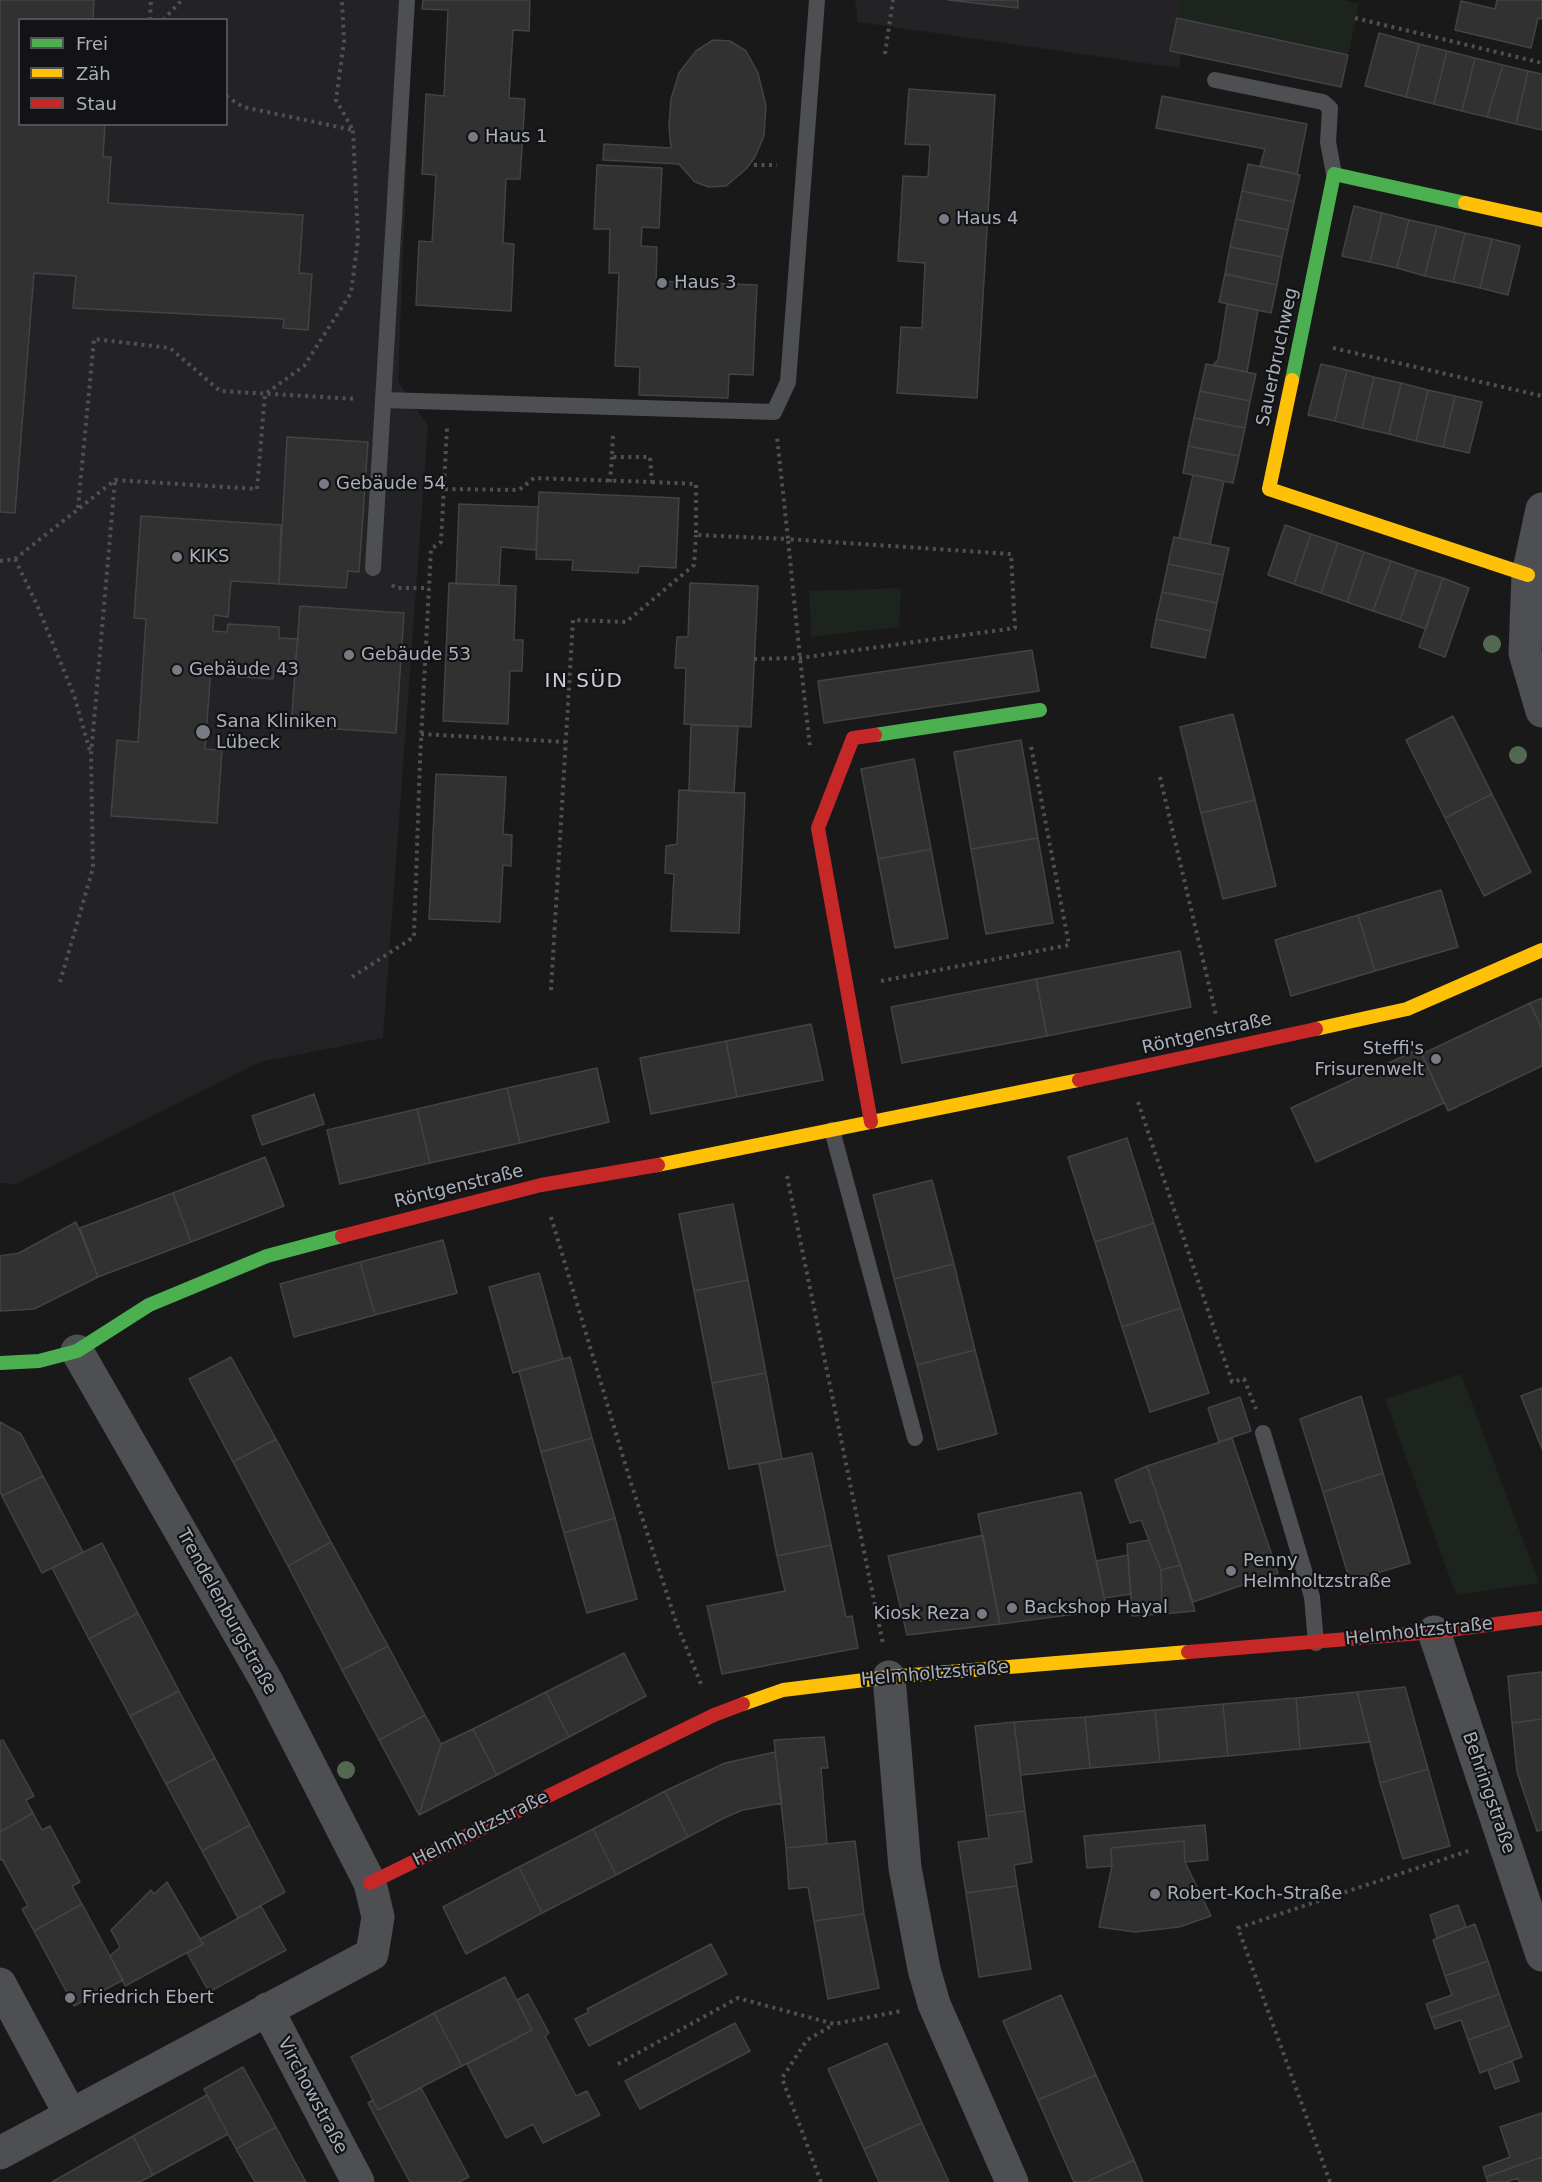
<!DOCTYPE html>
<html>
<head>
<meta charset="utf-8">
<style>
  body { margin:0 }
  #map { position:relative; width:1542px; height:2182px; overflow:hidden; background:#19191a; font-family:"DejaVu Sans",sans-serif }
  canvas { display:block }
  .legend { position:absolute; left:18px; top:18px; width:210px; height:108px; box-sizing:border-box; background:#131316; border:2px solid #4f5258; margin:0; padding:8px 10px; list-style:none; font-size:18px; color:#a9b0bb }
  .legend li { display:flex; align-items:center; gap:12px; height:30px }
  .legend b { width:30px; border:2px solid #4f5258 }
</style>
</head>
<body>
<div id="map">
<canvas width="1542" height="2182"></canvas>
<ul class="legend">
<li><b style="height:8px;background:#4caf50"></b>Frei</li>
<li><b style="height:8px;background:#ffc107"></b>Zäh</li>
<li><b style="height:8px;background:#c62828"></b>Stau</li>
</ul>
</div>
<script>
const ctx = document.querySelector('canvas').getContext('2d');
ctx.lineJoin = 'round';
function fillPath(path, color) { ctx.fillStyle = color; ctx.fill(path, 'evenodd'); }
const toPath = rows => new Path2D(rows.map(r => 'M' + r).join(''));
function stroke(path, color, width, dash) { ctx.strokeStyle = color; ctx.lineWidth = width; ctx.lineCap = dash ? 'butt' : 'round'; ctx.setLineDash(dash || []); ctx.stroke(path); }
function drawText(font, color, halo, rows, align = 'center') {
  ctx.font = font + ' "DejaVu Sans",sans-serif'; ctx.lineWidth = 4.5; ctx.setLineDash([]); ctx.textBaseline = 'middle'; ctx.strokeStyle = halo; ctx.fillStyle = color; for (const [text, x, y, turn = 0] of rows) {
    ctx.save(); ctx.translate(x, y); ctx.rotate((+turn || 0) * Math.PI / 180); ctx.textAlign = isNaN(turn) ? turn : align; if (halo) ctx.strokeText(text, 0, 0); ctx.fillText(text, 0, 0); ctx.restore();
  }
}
fillPath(toPath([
  [0,0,413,0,398,381,428,426,383,1038,260,1062,16,1184,0,1183],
  [20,20,226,20,226,124,20,124],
  [855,0,1191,0,1179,68,858,22]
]), '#232326');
fillPath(toPath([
  [1181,0,1345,0,1359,4,1348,55,1177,18],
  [901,588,899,627,811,637,809,591],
  [1461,1374,1539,1583,1456,1595,1385,1399]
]), '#1c241d');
const building = toPath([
  [0,0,94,0,93,20,20,20,20,124,105,124,103,157,111,157,108,203,303,215,299,273,312,274,308,330,283,328,284,319,73,308,76,276,34,273,15,513,0,512,0,0],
  [423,0,530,0,529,31,513,30,509,98,525,99,520,179,506,179,503,243,514,244,511,311,416,305,419,241,432,242,436,175,422,174,426,94,444,96,448,10,422,9,423,0],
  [948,0,1018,0,1018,8,948,0],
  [1497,0,1542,0,1542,19,1538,18,1531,48,1455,30,1461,1,1495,9,1497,0],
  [1177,18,1348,55,1341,87,1170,51,1177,18],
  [1379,33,1419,44,1406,97,1365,86,1379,33],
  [713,40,730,41,746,51,758,73,766,106,764,136,755,157,746,169,726,186,709,187,695,182,679,164,603,160,604,144,671,148,669,126,671,99,679,73,696,51,713,40],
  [1419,44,1447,51,1434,104,1406,97,1419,44],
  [1447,51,1475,58,1462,111,1434,104,1447,51],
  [1475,58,1503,65,1487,117,1462,111,1475,58],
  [1503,65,1528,71,1516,124,1487,117,1503,65],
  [1528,71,1542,74,1542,130,1516,124,1528,71],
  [909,89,995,95,977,398,897,393,901,327,922,328,925,263,898,261,903,176,928,177,930,145,905,144,909,89],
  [1162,96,1307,124,1297,174,1260,166,1265,149,1156,128,1162,96],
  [1248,164,1300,175,1294,202,1242,191,1248,164],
  [597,165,662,168,659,228,642,227,641,246,657,247,656,281,757,285,753,375,729,374,728,398,639,395,640,367,615,366,619,273,609,273,610,229,594,229,597,165],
  [1242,191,1294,202,1288,230,1236,219,1242,191],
  [1354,206,1382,213,1370,262,1342,256,1354,206],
  [1382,213,1409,220,1397,268,1370,262,1382,213],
  [1236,219,1288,230,1282,257,1230,247,1236,219],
  [1409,220,1437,226,1425,276,1397,268,1409,220],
  [1437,226,1465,233,1453,282,1425,276,1437,226],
  [1465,233,1492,239,1480,288,1453,282,1465,233],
  [1492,239,1520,246,1508,295,1480,288,1492,239],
  [1230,247,1282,257,1277,285,1225,274,1230,247],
  [1225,274,1277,285,1271,313,1219,302,1225,274],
  [1227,304,1258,310,1247,372,1213,365,1218,360,1227,304],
  [1206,364,1256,374,1250,401,1200,391,1206,364],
  [1321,364,1347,370,1335,421,1308,415,1321,364],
  [1347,370,1374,377,1362,428,1335,421,1347,370],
  [1374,377,1401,383,1389,434,1362,428,1374,377],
  [1401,383,1428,390,1416,441,1389,434,1401,383],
  [1428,390,1455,396,1443,447,1416,441,1428,390],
  [1200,391,1250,401,1245,428,1194,418,1200,391],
  [1455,396,1482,402,1469,453,1443,447,1455,396],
  [1194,418,1245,428,1239,456,1188,446,1194,418],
  [287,437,368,442,359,572,348,571,346,588,279,584,287,437],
  [1188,446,1239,456,1233,483,1183,473,1188,446],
  [1193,475,1224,481,1210,544,1179,538,1193,475],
  [539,492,679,498,676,568,639,566,638,573,572,570,573,560,536,559,539,492],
  [459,504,538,507,536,550,501,547,499,585,456,584,459,504],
  [141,516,281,525,279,584,231,581,228,617,214,615,213,631,227,632,228,624,279,627,279,638,298,639,294,671,274,670,273,679,229,676,229,669,211,667,205,749,222,750,217,823,111,816,117,740,138,742,146,619,134,618,141,516],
  [1285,525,1311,534,1294,584,1268,575,1285,525],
  [1311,534,1338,543,1321,593,1294,584,1311,534],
  [1174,537,1229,548,1223,575,1168,564,1174,537],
  [1338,543,1364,552,1347,602,1321,593,1338,543],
  [1364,552,1391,561,1373,611,1347,602,1364,552],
  [1391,561,1417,570,1400,620,1373,611,1391,561],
  [1168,564,1223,575,1217,603,1162,592,1168,564],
  [1417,570,1443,578,1426,629,1400,620,1417,570],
  [1443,578,1469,588,1445,657,1419,647,1443,578],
  [449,583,516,586,514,640,523,640,522,671,510,671,508,724,443,721,449,583],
  [690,583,758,586,751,727,684,724,686,668,675,668,677,637,688,637,690,583],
  [1162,592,1217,603,1211,631,1156,619,1162,592],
  [300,606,404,613,396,733,291,726,300,606],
  [1156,619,1211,631,1205,658,1151,647,1156,619],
  [1032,650,1039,691,824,723,818,681,1032,650],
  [1233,714,1255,800,1201,813,1180,727,1233,714],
  [1453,716,1492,794,1445,818,1406,740,1453,716],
  [691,725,738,726,734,793,689,791,691,725],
  [1021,740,1038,838,971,849,954,752,1021,740],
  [914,759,931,849,878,859,861,769,914,759],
  [436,774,506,777,503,834,512,835,511,866,503,865,500,922,429,919,436,774],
  [679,790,745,793,739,933,671,931,674,874,665,873,666,846,677,844,679,790],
  [1492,794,1531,872,1484,896,1445,818,1492,794],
  [1255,800,1276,886,1223,899,1201,813,1255,800],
  [1038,838,1053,923,986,934,971,849,1038,838],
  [931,849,948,938,895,948,878,859,931,849],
  [1441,890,1458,947,1375,971,1358,915,1441,890],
  [1358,915,1375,971,1291,996,1275,940,1358,915],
  [1180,951,1191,1007,1047,1036,1036,979,1180,951],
  [1036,979,1047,1036,902,1063,891,1007,1036,979],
  [1542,998,1542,1029,1530,1003,1542,998],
  [1530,1003,1542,1029,1542,1066,1448,1111,1422,1054,1530,1003],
  [811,1024,823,1080,737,1097,726,1041,811,1024],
  [726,1041,737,1097,651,1114,640,1058,726,1041],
  [1419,1049,1444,1103,1316,1162,1291,1108,1419,1049],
  [597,1068,609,1122,520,1143,507,1088,597,1068],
  [507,1088,520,1143,430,1163,417,1109,507,1088],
  [314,1094,324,1124,262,1145,252,1116,314,1094],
  [417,1109,430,1163,340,1184,327,1130,417,1109],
  [1127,1138,1154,1223,1095,1242,1068,1157,1127,1138],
  [265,1157,284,1206,191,1242,173,1193,265,1157],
  [932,1180,954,1264,894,1279,873,1195,932,1180],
  [173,1193,191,1242,98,1277,80,1228,173,1193],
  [733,1204,748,1280,694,1291,679,1214,733,1204],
  [76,1222,98,1277,34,1309,0,1311,0,1256,19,1253,76,1222],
  [1154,1223,1181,1308,1122,1327,1095,1242,1154,1223],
  [443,1240,457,1293,375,1315,360,1262,443,1240],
  [360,1262,375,1315,294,1337,280,1284,360,1262],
  [954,1264,975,1350,917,1365,894,1279,954,1264],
  [539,1273,563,1359,513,1373,489,1287,539,1273],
  [748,1280,766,1373,712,1383,694,1291,748,1280],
  [1181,1308,1209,1393,1150,1412,1122,1327,1181,1308],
  [975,1350,997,1434,938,1450,917,1365,975,1350],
  [231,1357,276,1439,233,1462,189,1379,231,1357],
  [570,1357,592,1438,541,1452,519,1371,570,1357],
  [766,1373,782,1459,729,1469,712,1383,766,1373],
  [1542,1388,1542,1449,1521,1396,1542,1388],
  [1361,1396,1383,1473,1323,1492,1300,1419,1361,1396],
  [1240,1397,1251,1431,1219,1442,1208,1408,1240,1397],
  [0,1422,21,1434,43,1476,2,1496,0,1491,0,1422],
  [592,1438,615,1518,564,1533,541,1452,592,1438],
  [1232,1438,1278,1573,1193,1602,1147,1466,1232,1438],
  [276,1439,331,1542,288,1566,233,1462,276,1439],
  [812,1453,831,1545,777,1556,759,1464,812,1453],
  [1147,1466,1180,1565,1161,1570,1141,1520,1130,1523,1115,1480,1147,1466],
  [1383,1473,1410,1563,1350,1581,1323,1492,1383,1473],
  [43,1476,83,1552,42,1573,2,1496,43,1476],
  [1081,1492,1107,1610,1000,1624,978,1514,1081,1492],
  [615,1518,637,1599,587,1613,564,1533,615,1518],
  [983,1535,1000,1624,907,1635,888,1556,983,1535],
  [1149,1540,1161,1570,1162,1614,1132,1616,1127,1544,1149,1540],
  [331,1542,388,1646,342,1670,288,1566,331,1542],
  [102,1543,138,1613,89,1639,52,1568,102,1543],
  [831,1545,846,1617,852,1616,858,1648,722,1674,707,1606,785,1591,777,1556,831,1545],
  [1128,1555,1131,1594,1104,1598,1096,1561,1128,1555],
  [1180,1565,1195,1611,1162,1614,1161,1570,1180,1565],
  [138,1613,179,1691,130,1716,89,1639,138,1613],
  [388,1646,425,1715,379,1740,342,1670,388,1646],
  [624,1653,646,1696,569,1737,546,1692,624,1653],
  [1542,1672,1542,1719,1512,1723,1508,1676,1542,1672],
  [1405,1687,1428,1769,1380,1783,1357,1692,1405,1687],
  [179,1691,215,1758,166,1784,130,1716,179,1691],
  [546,1692,569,1737,497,1775,473,1729,546,1692],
  [1357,1692,1370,1742,1300,1749,1296,1698,1357,1692],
  [1296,1698,1300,1749,1228,1756,1223,1704,1296,1698],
  [1223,1704,1228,1756,1160,1762,1155,1710,1223,1704],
  [1155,1710,1160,1762,1090,1768,1085,1717,1155,1710],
  [425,1715,441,1744,419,1815,379,1740,425,1715],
  [1085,1717,1090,1768,1021,1775,1014,1722,1085,1717],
  [1542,1719,1542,1830,1537,1831,1517,1772,1512,1723,1542,1719],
  [1014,1722,1025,1811,986,1816,975,1726,1014,1722],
  [473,1729,497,1775,419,1815,441,1744,473,1729],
  [824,1737,828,1768,821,1768,827,1844,786,1848,774,1740,824,1737],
  [3,1740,34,1796,26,1800,33,1813,0,1832,0,1741,3,1740],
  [775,1752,782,1803,743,1810,726,1817,688,1837,665,1791,725,1763,775,1752],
  [215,1758,250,1825,202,1851,166,1784,215,1758],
  [1428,1769,1450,1846,1403,1859,1380,1783,1428,1769],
  [665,1791,688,1837,616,1875,593,1829,665,1791],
  [1025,1811,1032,1862,1014,1865,1017,1886,966,1893,958,1842,989,1838,986,1816,1025,1811],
  [33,1813,42,1830,50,1826,80,1882,72,1886,82,1904,34,1931,22,1909,28,1906,2,1859,0,1860,0,1832,33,1813],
  [250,1825,285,1892,238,1918,202,1851,250,1825],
  [1205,1825,1208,1860,1185,1862,1184,1841,1111,1848,1112,1866,1087,1868,1084,1836,1205,1825],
  [593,1829,616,1875,542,1913,519,1867,593,1829],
  [855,1841,864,1914,814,1921,808,1887,789,1889,786,1848,855,1841],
  [1184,1841,1185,1862,1211,1916,1179,1927,1135,1932,1099,1927,1112,1866,1111,1848,1184,1841],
  [519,1867,542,1913,466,1954,443,1907,519,1867],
  [167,1882,203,1944,125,1986,110,1956,120,1947,111,1930,151,1890,154,1894,167,1882],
  [1017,1886,1031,1969,979,1977,966,1893,1017,1886],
  [82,1904,123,1980,74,2006,34,1931,82,1904],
  [1458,1905,1466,1927,1437,1938,1430,1915,1458,1905],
  [261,1906,286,1950,209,1992,187,1953,203,1944,200,1939,261,1906],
  [864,1914,879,1988,828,1999,814,1921,864,1914],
  [1475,1924,1488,1961,1445,1976,1433,1940,1475,1924],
  [711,1944,727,1974,589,2046,575,2019,589,2012,587,2009,711,1944],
  [1488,1961,1499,1994,1431,2018,1426,2004,1452,1995,1445,1976,1488,1961],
  [505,1977,532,2030,462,2066,434,2013,505,1977],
  [528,1994,549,2033,545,2036,576,2096,587,2091,600,2115,543,2143,533,2124,506,2138,467,2064,532,2030,517,2000,528,1994],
  [1499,1994,1510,2025,1468,2040,1461,2020,1435,2029,1431,2018,1499,1994],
  [1061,1995,1096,2075,1038,2100,1003,2021,1061,1995],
  [434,2013,462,2066,378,2110,351,2057,434,2013],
  [735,2023,750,2051,640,2109,625,2081,735,2023],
  [1510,2025,1522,2057,1480,2073,1468,2040,1510,2025],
  [887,2043,922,2123,864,2149,828,2069,887,2043],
  [1512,2061,1519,2081,1495,2089,1488,2070,1512,2061],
  [243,2067,276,2127,236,2149,204,2089,243,2067],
  [1096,2075,1134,2160,1086,2182,1074,2182,1038,2100,1096,2075],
  [421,2088,469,2177,459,2182,410,2182,368,2103,373,2100,378,2110,421,2088],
  [207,2095,228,2134,153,2175,133,2136,207,2095],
  [1542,2113,1542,2157,1486,2177,1483,2167,1510,2157,1500,2127,1542,2113],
  [922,2123,949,2182,879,2182,864,2149,922,2123],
  [276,2127,291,2155,306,2182,255,2182,236,2149,276,2127],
  [133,2136,153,2175,140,2182,52,2182,133,2136],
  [1542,2157,1542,2182,1519,2182,1518,2178,1506,2182,1488,2182,1486,2177,1542,2157],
  [1134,2160,1143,2182,1086,2182,1134,2160]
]);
fillPath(building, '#313132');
stroke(building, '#424346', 1.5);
stroke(toPath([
  [1355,18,1542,63],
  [150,20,151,0],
  [163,20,182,0],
  [885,54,893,0],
  [226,96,243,107,353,130,336,100,344,41,342,0],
  [754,165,777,165],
  [1333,348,1542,396],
  [610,482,612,457],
  [652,482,696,484,696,535,788,539,777,437],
  [445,489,519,490,534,478,652,482,650,457,612,457,613,433],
  [78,508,94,339,170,348,220,391,357,399],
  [15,559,37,605,74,695,90,751],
  [0,561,15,559,115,480,257,489,265,394,304,366,351,293,358,239,353,130],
  [392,585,396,588,429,588],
  [754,659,800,658,1015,628,1011,554,788,539,800,658,810,747],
  [421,734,566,742],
  [1160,777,1216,1015],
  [352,977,414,937,420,760,431,549,441,542,447,428],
  [881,981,1069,945,1031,746],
  [60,982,93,868,91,755,115,480],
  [551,990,573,620,626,622,694,565,696,535],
  [1138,1102,1232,1382,1244,1379,1256,1409],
  [787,1176,883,1644],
  [551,1217,630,1480,676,1622,701,1684],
  [618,2064,738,1998,834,2024,901,2011],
  [821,2182,782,2078,807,2040,833,2025],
  [1330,2182,1238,1928,1471,1850]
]), '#4f5054', 4, [3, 4.5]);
stroke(toPath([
  [1215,80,1323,102,1330,108,1328,142,1334,174],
  [384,400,774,412,788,382,817,0],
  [373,568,407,0],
  [832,1130,915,1438],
  [1263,1433,1312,1597,1316,1643]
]), '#4d4f53', 16);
stroke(toPath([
  [1542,509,1528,575,1525,653,1542,711],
  [1434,1632,1542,1955],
  [889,1677,905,1868,924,1969,934,2004,1012,2182],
  [0,1984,70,2114],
  [267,2009,358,2182],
  [0,2153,372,1954,378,1917,370,1883,267,1682,77,1351]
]), '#4d4f53', 33);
stroke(toPath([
  [1292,380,1334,174,1465,203],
  [875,735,1040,710],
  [0,1363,39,1361,77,1351,149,1305,267,1256,342,1236]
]), '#4caf50', 14);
stroke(toPath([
  [1465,203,1542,220],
  [1292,380,1269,489,1528,575],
  [1316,1029,1407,1009,1542,950],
  [658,1165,1079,1080],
  [743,1704,783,1690,889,1677,1188,1652]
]), '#ffc107', 14);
stroke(toPath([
  [1079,1080,1316,1029],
  [871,1122,818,828,853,738,875,735],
  [342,1236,541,1185,658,1165],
  [1188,1652,1434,1632,1542,1618],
  [370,1883,714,1715,743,1704]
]), '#c62828', 14);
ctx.fillStyle = '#526851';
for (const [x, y] of [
  [1492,644],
  [1518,755],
  [346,1770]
]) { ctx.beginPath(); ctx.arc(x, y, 9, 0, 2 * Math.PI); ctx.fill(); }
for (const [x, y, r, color] of [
  [473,137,6,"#777b83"],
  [944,219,6,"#777b83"],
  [662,283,6,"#777b83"],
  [324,484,6,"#777b83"],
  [177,557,6,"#777b83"],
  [349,655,6,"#777b83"],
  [177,670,6,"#777b83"],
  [203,732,8,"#777b83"],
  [1436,1059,6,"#777b83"],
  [1231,1571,6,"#777b83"],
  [1012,1608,6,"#777b83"],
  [982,1614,6,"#777b83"],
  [1155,1894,6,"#777b83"],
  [70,1998,6,"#777b83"]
]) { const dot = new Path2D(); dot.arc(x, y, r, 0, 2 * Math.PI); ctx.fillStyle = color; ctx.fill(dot); stroke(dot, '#131316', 2); }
drawText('18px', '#a9b0bb', '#131316', [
  ["Haus 1",485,137],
  ["Haus 4",956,219],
  ["Haus 3",674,283],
  ["Gebäude 54",336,484],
  ["KIKS",189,557],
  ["Gebäude 53",361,655],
  ["Gebäude 43",189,670],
  ["Sana Kliniken",216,722],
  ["Lübeck",216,743],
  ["Steffi's",1424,1049,"right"],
  ["Frisurenwelt",1424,1070,"right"],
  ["Penny",1243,1561],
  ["Helmholtzstraße",1243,1582],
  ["Backshop Hayal",1024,1608],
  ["Kiosk Reza",970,1614,"right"],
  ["Robert-Koch-Straße",1167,1894],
  ["Friedrich Ebert",82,1998]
], 'left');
drawText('18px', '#a9b0bb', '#131316', [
  ["Sauerbruchweg",1278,357,-78],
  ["Röntgenstraße",1207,1034,-13],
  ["Röntgenstraße",459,1187,-14],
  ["Trendelenburgstraße",226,1612,61],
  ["Helmholtzstraße",1419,1632,-6],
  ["Helmholtzstraße",935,1674,-5],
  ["Behringstraße",1488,1793,71],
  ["Helmholtzstraße",481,1829,-26],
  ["Virchowstraße",312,2096,62]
]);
ctx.letterSpacing = '1.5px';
drawText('20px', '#cbcfd7', '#131316', [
  ["IN SÜD",584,682]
]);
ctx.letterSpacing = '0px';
</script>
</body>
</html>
